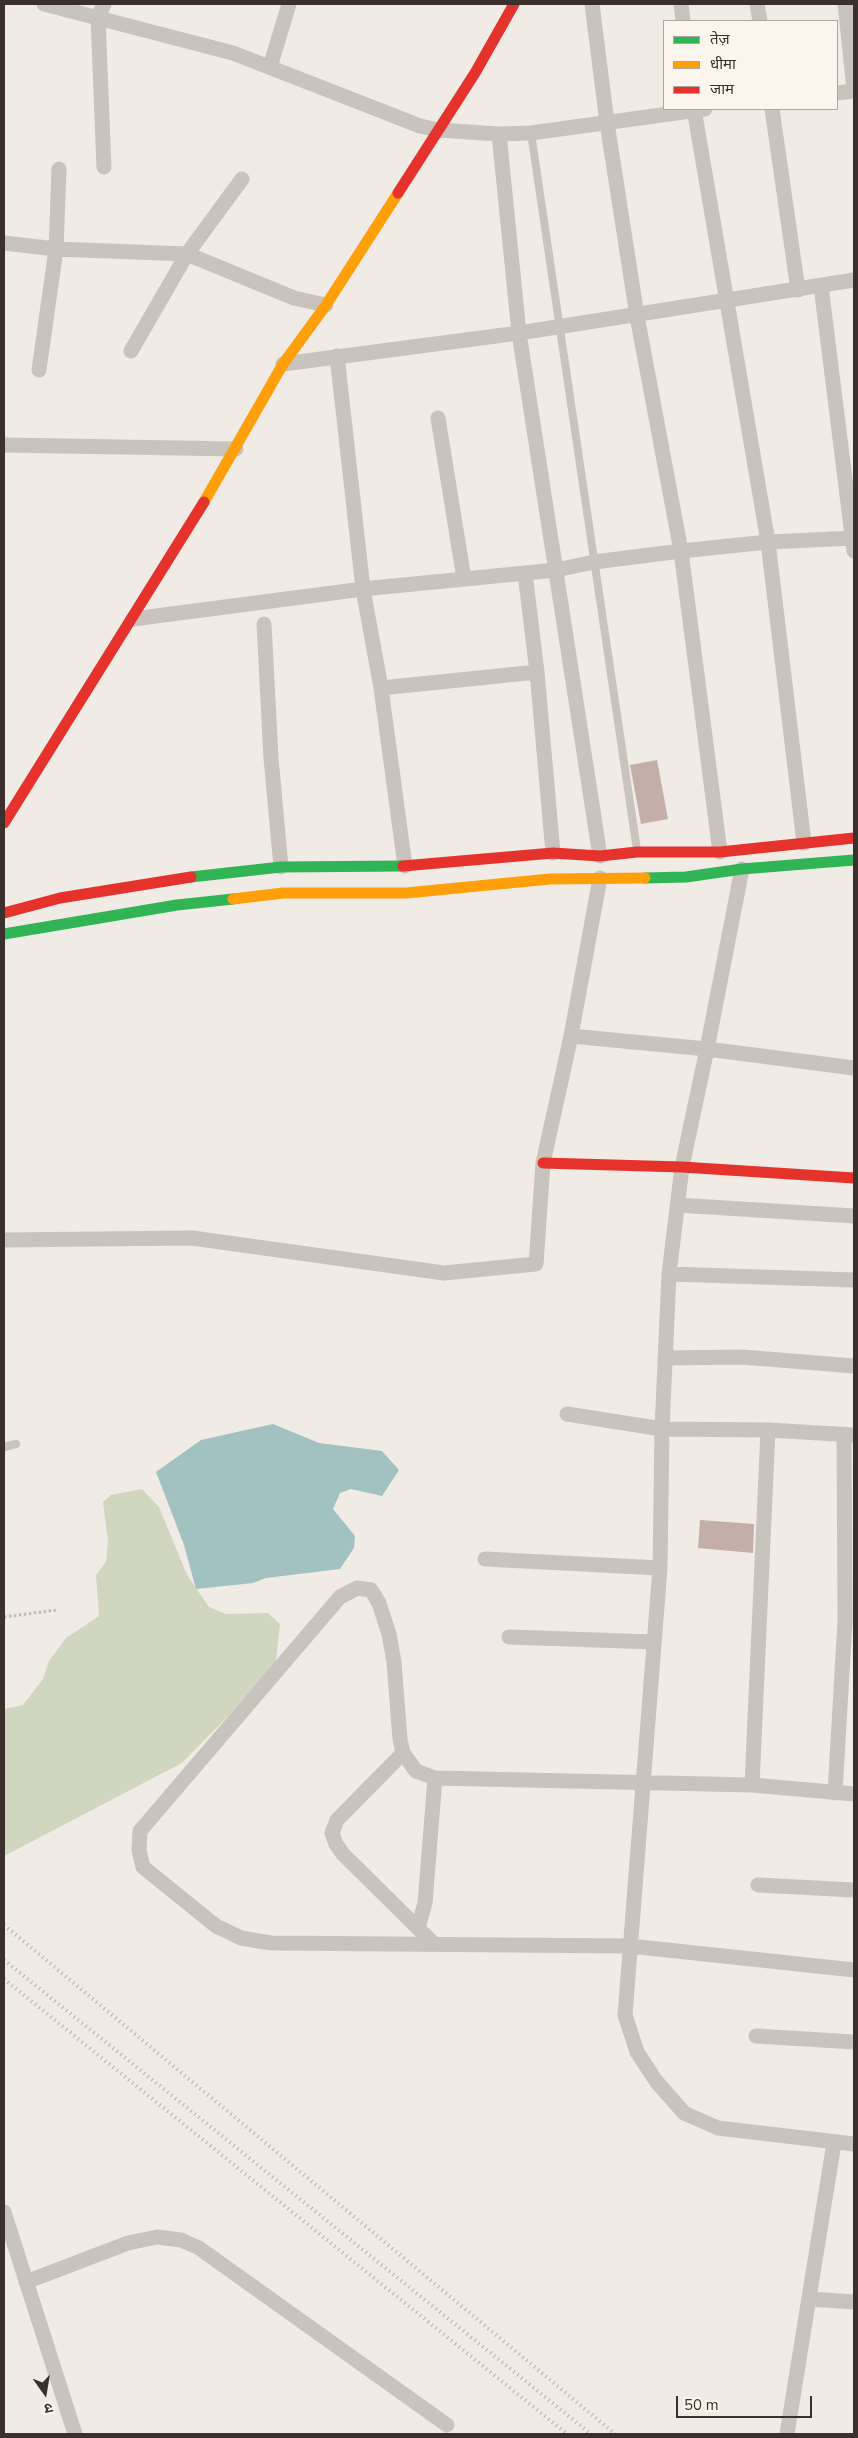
<!DOCTYPE html>
<html>
<head>
<meta charset="utf-8">
<style>
  body { margin:0 }
  #map { position:relative; width:858px; height:2438px; overflow:hidden; background:#f0ebe5; font-family:"Nunito Sans","Noto Sans Devanagari",sans-serif }
  canvas { display:block }
  .frame { position:absolute; inset:0; border:5px solid #3b302b; pointer-events:none }
  .legend { position:absolute; left:663px; top:20px; width:175px; height:90px; box-sizing:border-box; background:#fbf5ee; border:1px solid #aea6a0; margin:0; padding:6px 9px; list-style:none; font-size:15px; color:#3b302b }
  .legend li { display:flex; align-items:center; gap:10px; height:25px }
  .legend b { width:25px; border:1px solid #aea6a0 }
  .north { position:absolute; left:20px; top:2368px; width:50px; height:50px; -webkit-text-stroke:4px #fbf5ee; paint-order:stroke; rotate:167deg; font-size:14px; font-weight:700; line-height:20px; text-align:center; color:#3b302b }
  .north::after { content:''; display:block; margin:auto; width:18px; height:22px; background:#3b302b; clip-path:polygon(50% 0,100% 100%,50% 72%,0 100%) }
  .scale { position:absolute; left:676px; top:2396px; width:136px; height:22px; box-sizing:border-box; border:2px solid #3b302b; border-top:0; padding-left:6px; font-size:15px; line-height:18px; white-space:nowrap; color:#3b302b; -webkit-text-stroke:4px #fbf5ee; paint-order:stroke }
</style>
</head>
<body>
<div id="map">
<canvas width="858" height="2438"></canvas>
<div class="frame"></div>
<ul class="legend">
<li><b style="height:6px;background:#30b455"></b>तेज़</li>
<li><b style="height:6px;background:#ff9f0a"></b>धीमा</li>
<li><b style="height:6px;background:#e5322d"></b>जाम</li>
</ul>
<div class="north">उ</div>
<div class="scale">50 m</div>
</div>
<script>
const ctx = document.querySelector('canvas').getContext('2d');
ctx.lineJoin = 'round';
function fillPath(path, color) { ctx.fillStyle = color; ctx.fill(path, 'evenodd'); }
const toPath = rows => new Path2D(rows.map(r => 'M' + r).join(''));
function stroke(path, color, width, dash) { ctx.strokeStyle = color; ctx.lineWidth = width; ctx.lineCap = dash ? 'butt' : 'round'; ctx.setLineDash(dash || []); ctx.stroke(path); }
fillPath(toPath([
  [142,1489,159,1507,187,1575,209,1607,226,1614,268,1613,280,1624,276,1661,231,1713,182,1763,4,1856,4,1709,23,1705,43,1679,49,1661,66,1638,99,1616,96,1575,106,1562,108,1541,103,1502,111,1495]
]), '#d1d6bf');
fillPath(toPath([
  [273,1424,319,1443,382,1451,399,1470,382,1496,351,1489,340,1493,333,1509,355,1536,354,1548,340,1569,266,1578,253,1583,196,1589,184,1545,156,1472,201,1440]
]), '#a1c2c1');
fillPath(toPath([
  [657,760,668,819,641,824,630,765],
  [700,1520,754,1524,753,1553,698,1548]
]), '#c3afa7');
stroke(toPath([
  [4,1617,57,1610]
]), '#c2bbb6', 3, [2.5, 2.5]);
stroke(toPath([
  [531,133,637,850],
  [4,1447,16,1444]
]), '#c9c3be', 8);
stroke(toPath([
  [44,4,233,53,420,126,438,130,499,134,531,133,705,109],
  [104,4,98,17,104,167],
  [592,4,607,123,637,316,681,551,720,852],
  [681,4,683,21],
  [757,4,760,21],
  [845,4,854,89],
  [270,67,289,4],
  [837,93,854,91],
  [694,109,768,542,804,843],
  [772,109,798,290],
  [499,134,519,333,600,856],
  [4,243,56,249,187,254,294,298,326,305],
  [821,286,854,551],
  [131,351,187,254,242,179],
  [337,356,363,589,381,688,405,866],
  [283,364,519,333,854,280],
  [39,370,56,249,59,169],
  [438,418,464,579],
  [4,445,236,449],
  [525,573,537,672,553,853],
  [133,619,363,589,556,570,594,562,681,551,768,542,854,538],
  [264,624,271,758,281,867],
  [381,688,537,672],
  [742,869,707,1049,682,1167,669,1274,662,1429,660,1568,625,2015,637,2052,656,2081,684,2113,718,2128,854,2144],
  [571,1036,707,1049,854,1068],
  [677,1205,854,1216],
  [4,1240,192,1238,444,1273,536,1264,543,1163,571,1036,600,878],
  [669,1274,854,1280],
  [665,1358,742,1357,854,1366],
  [567,1414,662,1429,768,1430,854,1435],
  [485,1559,660,1568],
  [509,1637,654,1642],
  [403,1753,337,1820,332,1833,336,1844,343,1854,434,1944],
  [752,1785,768,1430],
  [835,1793,845,1621,844,1435],
  [854,1794,752,1785,435,1778,416,1771,403,1753,400,1739,394,1662,389,1634,379,1603,371,1590,357,1588,340,1597,140,1831,139,1850,143,1867,216,1926,241,1938,271,1943,630,1946,854,1970],
  [758,1885,854,1890],
  [418,1928,425,1903,435,1778],
  [756,2036,854,2042],
  [4,2212,75,2434],
  [26,2282,128,2243,157,2237,181,2240,199,2248,447,2425],
  [809,2299,854,2302],
  [787,2434,834,2143]
]), '#c9c3be', 15);
stroke(toPath([
  [191,877,281,867,403,866],
  [645,878,686,877,742,869,854,860],
  [4,934,177,905,233,899]
]), '#30b455', 11);
stroke(toPath([
  [204,502,283,364,326,305,398,193],
  [233,899,283,893,406,893,550,879,645,878]
]), '#ff9f0a', 11);
stroke(toPath([
  [398,193,475,73,514,4],
  [4,823,204,502],
  [403,866,553,853,600,856,637,852,720,852,854,838],
  [4,913,60,898,191,877],
  [543,1163,682,1167,854,1178]
]), '#e5322d', 11);
stroke(toPath([
  [4,1925,615,2434],
  [4,1960,591,2434],
  [4,1979,567,2434]
]), '#b1aca8', 4, [1, 4]);
</script>
</body>
</html>
